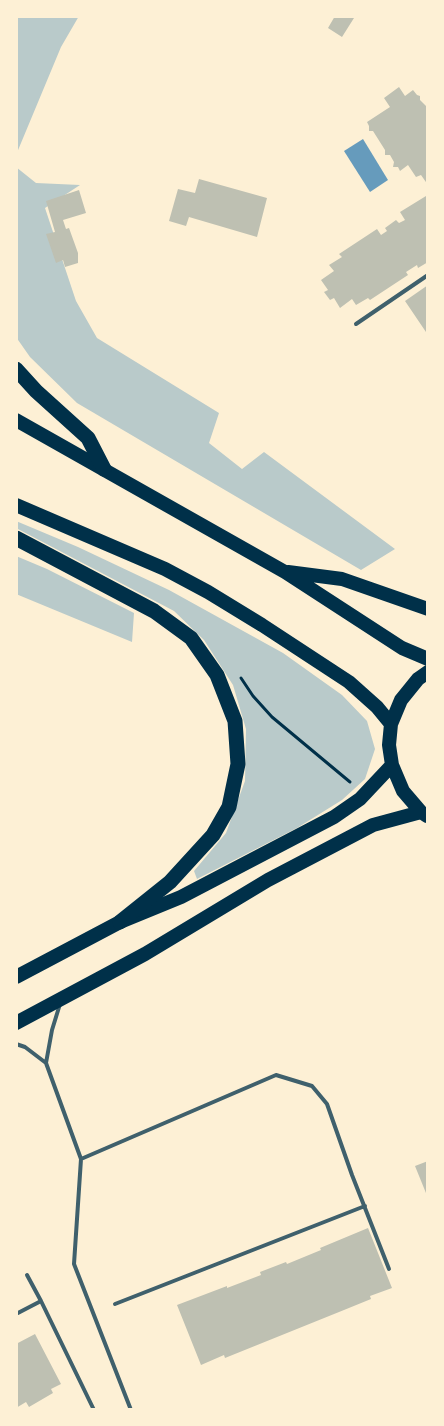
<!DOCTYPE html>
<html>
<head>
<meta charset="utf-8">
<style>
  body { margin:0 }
  #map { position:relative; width:444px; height:1426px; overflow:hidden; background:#fdf0d5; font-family:Commissioner,sans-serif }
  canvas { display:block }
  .frame { position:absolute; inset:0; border:18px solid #fdf0d5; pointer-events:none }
</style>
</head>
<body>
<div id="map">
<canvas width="444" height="1426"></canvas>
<div class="frame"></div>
</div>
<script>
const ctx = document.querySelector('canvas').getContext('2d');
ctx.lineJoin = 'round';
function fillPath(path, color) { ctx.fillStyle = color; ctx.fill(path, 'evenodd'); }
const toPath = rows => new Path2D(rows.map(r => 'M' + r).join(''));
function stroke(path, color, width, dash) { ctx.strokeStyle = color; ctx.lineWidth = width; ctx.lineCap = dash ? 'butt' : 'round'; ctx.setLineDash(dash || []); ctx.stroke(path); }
fillPath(toPath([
  [16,16,79,16,61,47,16,155],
  [16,167,36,183,80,185,45,208,76,301,97,338,219,413,209,443,242,469,264,452,395,549,361,570,77,403,30,357,16,337],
  [16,521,78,547,169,590,283,653,342,695,367,721,375,749,365,779,342,800,297,828,197,879,194,871,226,833,245,781,246,729,233,685,204,640,174,611,16,528],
  [16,556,47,569,134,613,132,642,16,594]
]), '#b9caca');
fillPath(toPath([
  [363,139,388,180,370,192,344,151]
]), '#669bbc');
fillPath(toPath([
  [335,16,352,16,354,18,342,37,328,28],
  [399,87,405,96,413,90,417,95,420,96,420,100,428,108,428,185,421,175,416,177,408,165,400,171,398,167,393,167,394,162,390,155,385,155,385,150,373,131,369,131,369,126,367,122,390,107,384,98],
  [199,179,267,198,257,237,189,217,186,226,169,221,178,189,195,193],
  [79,190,86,213,63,220,66,229,69,228,78,253,78,263,65,267,63,260,56,263,46,234,55,232,46,201],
  [426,196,428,199,428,262,418,268,417,265,406,272,408,275,370,300,368,298,356,305,352,299,340,308,334,298,330,300,324,292,328,290,321,280,334,271,329,265,342,257,339,254,377,229,381,235,387,231,385,228,396,220,399,223,405,220,400,212],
  [428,285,428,335,405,301],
  [428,1161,428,1198,415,1166],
  [368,1228,392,1288,370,1296,371,1299,344,1310,225,1358,224,1355,201,1365,177,1305,227,1286,227,1288,261,1275,260,1272,286,1262,287,1264,321,1250,320,1248],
  [35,1334,61,1384,51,1389,53,1393,29,1407,26,1402,16,1408,16,1344]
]), '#bec0b2');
stroke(toPath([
  [241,678,253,696,272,717,350,782]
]), '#003049', 3);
stroke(toPath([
  [356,324,428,275],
  [60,1004,52,1030,46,1063,81,1159,74,1264,131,1410],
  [16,1044,25,1047,46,1063],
  [81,1159,276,1075,312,1086,327,1104,352,1175,389,1269],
  [41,1301,94,1410],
  [115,1304,365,1206],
  [16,1314,41,1301,27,1275]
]), '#3f606c', 4);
stroke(toPath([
  [16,420,285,572,402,648,428,659],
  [16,505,165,569,208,592,262,625,349,682,377,707,391,724],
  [288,572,342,579,428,609],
  [427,816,421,812,403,791,392,765,389,745,391,724,401,700,418,679,428,672],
  [16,977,120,922,181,897,334,817,360,799,392,765],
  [16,1023,145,954,268,880,373,825,421,812]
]), '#003049', 14);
stroke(toPath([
  [16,369,36,391,88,438,104,469],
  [16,538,154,611,191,638,217,675,235,721,238,764,229,807,213,835,170,882,120,922]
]), '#003049', 15);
</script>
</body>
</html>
